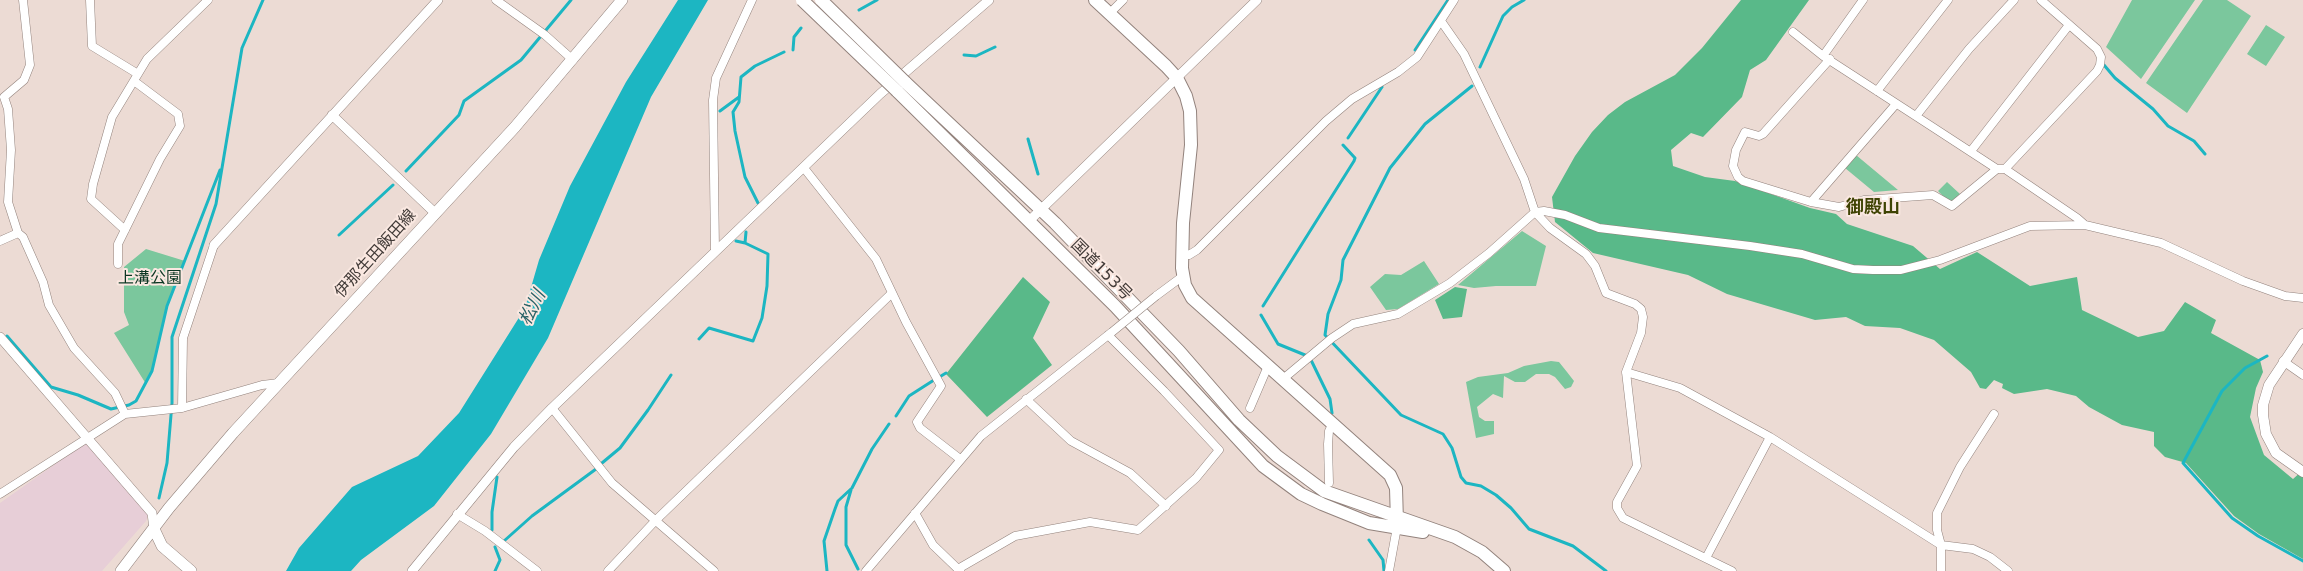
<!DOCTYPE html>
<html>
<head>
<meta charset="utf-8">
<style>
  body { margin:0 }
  canvas { display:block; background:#ecdbd4 }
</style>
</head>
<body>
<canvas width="2303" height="571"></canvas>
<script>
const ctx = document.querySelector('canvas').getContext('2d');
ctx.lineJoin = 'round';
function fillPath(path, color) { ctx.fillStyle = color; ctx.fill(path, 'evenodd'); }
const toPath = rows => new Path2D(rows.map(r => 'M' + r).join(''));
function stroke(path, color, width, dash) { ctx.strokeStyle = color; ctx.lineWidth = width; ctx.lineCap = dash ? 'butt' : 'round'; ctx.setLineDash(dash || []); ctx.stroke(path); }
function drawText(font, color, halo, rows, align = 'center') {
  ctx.font = font + ' "DejaVu Sans","Noto Sans JP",sans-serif'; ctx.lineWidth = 4; ctx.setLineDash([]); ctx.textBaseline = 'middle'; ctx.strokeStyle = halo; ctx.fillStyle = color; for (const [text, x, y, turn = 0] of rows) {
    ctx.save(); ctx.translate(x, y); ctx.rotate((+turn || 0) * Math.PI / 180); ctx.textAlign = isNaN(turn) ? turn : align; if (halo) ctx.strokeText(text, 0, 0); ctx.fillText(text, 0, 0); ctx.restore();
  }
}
fillPath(toPath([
  [85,443,149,513,146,521,102,571,0,571,0,503]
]), '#e7ced7');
fillPath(toPath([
  [2132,0,2195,0,2141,79,2106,47],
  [2203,0,2227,0,2251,16,2187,113,2146,83],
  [2266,25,2285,37,2266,66,2247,54],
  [1856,155,1898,190,1874,192,1845,168],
  [1947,182,1960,194,1951,204,1938,191],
  [1522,231,1546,246,1536,286,1496,286,1474,288,1458,285],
  [146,249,185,261,167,306,152,371,146,384,114,333,129,325,124,312,124,267],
  [1424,261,1439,284,1398,309,1386,310,1370,287,1385,274,1401,275],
  [1551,361,1559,362,1567,372,1574,381,1571,387,1565,389,1555,377,1549,374,1536,374,1525,382,1515,382,1504,376,1503,398,1493,394,1477,407,1479,417,1485,421,1494,421,1494,434,1476,438,1466,382,1478,377,1508,373,1524,366]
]), '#7bc79d');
fillPath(toPath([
  [1741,0,1809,0,1766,60,1750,70,1742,97,1703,137,1691,133,1671,150,1673,166,1705,177,1735,181,1810,208,1836,214,1847,224,1913,246,1940,269,1977,252,2030,286,2077,277,2082,310,2138,337,2164,331,2185,302,2216,320,2211,333,2260,360,2263,372,2256,388,2250,417,2264,455,2293,479,2303,470,2303,559,2259,534,2234,516,2186,463,2165,457,2154,446,2154,432,2122,425,2089,407,2076,396,2047,389,2014,394,2002,388,2003,384,1994,380,1986,389,1980,388,1971,372,1934,340,1900,328,1865,326,1846,317,1815,320,1727,294,1688,275,1593,253,1555,222,1552,197,1575,156,1592,132,1608,115,1625,102,1675,75,1702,48],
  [1023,277,1050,302,1033,338,1052,365,987,417,946,374],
  [1455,287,1467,289,1462,317,1443,319,1435,300]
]), '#59b989');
fillPath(toPath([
  [678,0,708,0,651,97,548,338,491,434,434,506,361,560,351,571,286,571,299,548,352,487,418,456,459,413,525,308,539,260,570,186,626,82]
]), '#1cb6c2');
stroke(toPath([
  [859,10,877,0],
  [793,50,794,37,801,28],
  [1415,50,1448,0],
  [964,55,976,56,995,47],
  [2104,65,2115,78,2153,109,2168,126,2194,141,2205,154],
  [1480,67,1503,16,1512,7,1524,0],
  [1472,86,1425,124,1390,168,1343,260,1341,280,1328,314,1325,335,1401,415,1443,434,1452,448,1461,477,1466,483,1481,486,1496,495,1511,508,1529,529,1573,546,1606,571],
  [720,111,739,97],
  [1348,138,1382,87],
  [1028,139,1038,174],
  [406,171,459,115,464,101,521,60,571,0],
  [758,203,745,177,735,131,733,112,739,102,741,77,755,66,784,52],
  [339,235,393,185],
  [745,243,746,232],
  [1263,306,1354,161,1355,158,1343,145],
  [1261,315,1278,344,1305,355],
  [7,336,51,387,78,395,111,409,129,405,136,401,152,371,167,306,220,170],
  [699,339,709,328,753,341,762,318,767,286,768,254,745,243,736,241],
  [2267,356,2245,368,2222,391,2183,463,2232,518,2258,536,2303,561],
  [1311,360,1330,399,1332,413],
  [941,376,946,373],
  [896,416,909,396,934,380],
  [602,463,620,448,648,410,671,375],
  [851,490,846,507,846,545,858,569],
  [159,498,167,463,172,403,172,337,216,204,242,48,263,0],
  [492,530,492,512,497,477],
  [1369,540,1383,560,1384,571],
  [504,541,532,516,596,469],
  [495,547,500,560,495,571],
  [827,571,824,541,835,509,838,501,852,488,872,449,889,424]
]), '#1cb6c2', 3);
const minor = toPath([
  [23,0,30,65,24,80,4,97,8,109,11,150,8,202,18,233,23,237,43,282,49,305,74,348,115,393,125,414],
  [90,0,92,46,138,74],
  [496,0,545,35,573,60],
  [1110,13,1123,0],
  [1441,21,1464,54,1524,179,1535,212,1550,228,1586,254,1595,266,1606,293,1635,304,1641,309,1643,317,1641,333,1626,372,1637,466,1617,502,1617,508,1623,518,1732,571],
  [1793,32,1823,56,1931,126,1997,169,2005,169,2077,218,2085,225],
  [1823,56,1863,0],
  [1830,59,1763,134,1759,136,1745,132,1736,150,1733,166,1738,177,1743,181,1811,202,1896,104],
  [1877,91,1948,0],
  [1916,116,1969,49,2014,0],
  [1971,151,2069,25],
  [804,168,876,259,906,322,941,386,917,422,920,428,960,459],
  [2005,169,2097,71,2100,65,2101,57,2097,49,2041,0],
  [1811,202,1839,207,1864,200,1933,195,1952,206,1997,169],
  [125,230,91,199,93,184,112,117,147,59,208,0],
  [0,241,18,233],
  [715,251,713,100,716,78,752,0],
  [1182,254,1189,255,1197,250,1326,121,1352,99,1398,72,1417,57,1454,0],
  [118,264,118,244,160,159,180,126,178,114,134,81],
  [1156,296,1183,276],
  [2283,361,2303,375],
  [1626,372,1680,388,1770,437],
  [1283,379,1332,338,1353,324,1398,314,1450,283,1489,253,1535,212,1544,211,1565,215,1599,228,1750,246,1802,254,1853,269,1873,270,1901,270,1940,260,2030,226,2085,225,2161,243,2243,281,2285,296,2303,298],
  [1026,399,1071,441,1130,473,1166,506],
  [182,408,183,338,214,245],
  [552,408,612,483,714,571],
  [1250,408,1268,366],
  [1329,483,1328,444,1329,431,1333,423],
  [0,494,125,414,182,408,262,385,279,383],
  [915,513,933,545,960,571],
  [457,514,485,531,537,571],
  [1706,558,1770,437,1941,545,1973,549,1990,557,2008,571],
  [958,569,1015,536,1090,522,1138,530,1196,478,1219,450,1164,391,1108,335],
  [608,571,656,520,892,293],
  [866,571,981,436,1112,332],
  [1389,571,1397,527],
  [1941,571,1941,545,1937,530,1937,513,1960,467,1994,414]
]);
const tertiary = toPath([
  [332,115,435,213],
  [1029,221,1257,0],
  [214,245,438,0],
  [0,337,152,513,154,529],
  [412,571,514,447,552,408,880,94,989,0]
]);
const secondary = toPath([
  [2303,334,2269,385,2263,405,2263,415,2266,434,2276,453,2303,472]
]);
const primary = toPath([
  [154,529,162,546,191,571],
  [121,571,169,508,233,433,515,127,622,0]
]);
const trunk = toPath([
  [1095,0,1166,66,1177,78,1186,96,1190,111,1191,145,1183,223,1182,268,1185,285,1192,298,1390,475,1396,488,1397,522],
  [905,82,1055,223,1179,351,1239,420,1277,456,1324,491,1455,537,1482,552,1504,571],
  [897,91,1115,306,1263,466,1301,494,1322,504,1369,523,1423,532]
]);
stroke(minor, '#93837d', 9);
stroke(tertiary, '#93837d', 10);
stroke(secondary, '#93837d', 11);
stroke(primary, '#93837d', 12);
stroke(trunk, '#93837d', 14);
stroke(minor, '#fff', 8);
stroke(tertiary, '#fff', 9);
stroke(secondary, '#fff', 10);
stroke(primary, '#fff', 11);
stroke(trunk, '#fff', 12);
const minorBridge = toPath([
  [1112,332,1156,296]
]);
const trunkBridge = toPath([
  [802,0,897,91],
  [821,0,905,82]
]);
stroke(minorBridge, '#93837d', 9, []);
stroke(trunkBridge, '#93837d', 14, []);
stroke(minorBridge, '#fff', 8);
stroke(trunkBridge, '#fff', 12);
drawText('16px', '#423b38', '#fae8e1', [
  ["伊那生田飯田線",376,254,-48],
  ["国道153号",1101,270,45]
]);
drawText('16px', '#0c3723', '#fae8e1', [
  ["上溝公園",150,279]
]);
drawText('bold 18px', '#3f4303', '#fae8e1', [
  ["御殿山",1873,208]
]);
drawText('italic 18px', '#296166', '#fae8e1', [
  ["松川",533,308,-63]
]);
</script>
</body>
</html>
